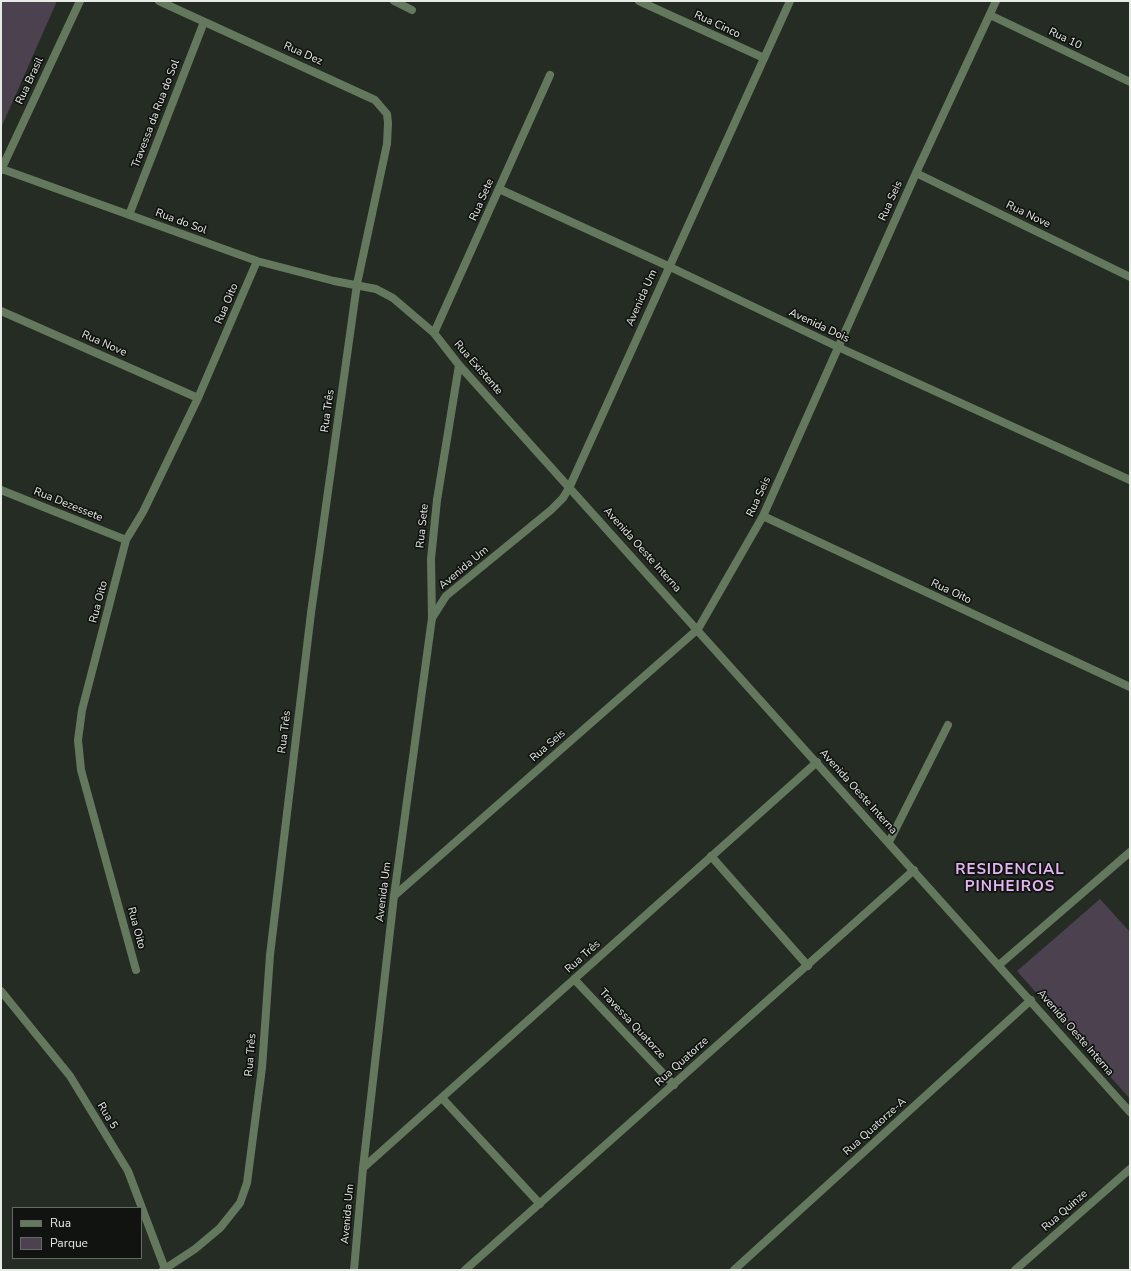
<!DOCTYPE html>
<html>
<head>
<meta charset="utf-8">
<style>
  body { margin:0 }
  #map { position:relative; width:1131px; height:1271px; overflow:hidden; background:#252c23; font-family:"Nunito Sans",sans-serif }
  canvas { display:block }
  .frame { position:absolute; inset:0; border:2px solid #e6ebe5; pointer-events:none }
  .legend { position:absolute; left:12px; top:1207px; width:130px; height:52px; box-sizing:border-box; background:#10130f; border:1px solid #666965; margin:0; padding:5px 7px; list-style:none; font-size:12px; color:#e6ebe5 }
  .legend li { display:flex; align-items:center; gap:8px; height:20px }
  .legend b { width:20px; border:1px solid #666965 }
</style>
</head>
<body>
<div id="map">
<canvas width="1131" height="1271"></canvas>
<div class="frame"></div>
<ul class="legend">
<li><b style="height:5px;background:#64785e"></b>Rua</li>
<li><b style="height:11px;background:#4b414f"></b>Parque</li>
</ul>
</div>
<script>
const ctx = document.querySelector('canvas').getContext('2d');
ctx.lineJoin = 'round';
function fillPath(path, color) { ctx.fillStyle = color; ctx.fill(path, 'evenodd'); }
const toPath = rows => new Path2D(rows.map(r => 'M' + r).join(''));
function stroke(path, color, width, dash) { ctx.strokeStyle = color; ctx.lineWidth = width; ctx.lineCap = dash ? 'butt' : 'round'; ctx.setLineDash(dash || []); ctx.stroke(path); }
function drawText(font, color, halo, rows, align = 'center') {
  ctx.font = font + ' "Nunito Sans",sans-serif'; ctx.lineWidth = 3.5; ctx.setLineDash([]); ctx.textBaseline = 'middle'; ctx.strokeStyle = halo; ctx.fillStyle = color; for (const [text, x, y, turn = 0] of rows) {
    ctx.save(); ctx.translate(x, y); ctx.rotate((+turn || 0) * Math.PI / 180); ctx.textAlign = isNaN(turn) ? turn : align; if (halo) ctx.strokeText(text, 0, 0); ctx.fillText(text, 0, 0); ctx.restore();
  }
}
fillPath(toPath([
  [1,1,57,1,1,128],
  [1100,899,1130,932,1130,1099,1017,971]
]), '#4b414f');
stroke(toPath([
  [159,1,375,100,387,114,388,123,387,144,357,284,311,613,270,955,262,1068,247,1183,240,1203,220,1228,195,1249,163,1270],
  [394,1,412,10],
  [639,1,764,58],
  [990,15,1130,82],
  [2,169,257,261,334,281,376,289,393,298,434,333,459,365,1130,1112],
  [1,170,80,1],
  [916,173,1130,277],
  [499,189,668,266],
  [129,215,204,22],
  [1,311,198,398],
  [434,333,550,75],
  [1,490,126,540],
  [763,516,1130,687],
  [432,618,431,559,437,500,459,365],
  [889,842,948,725],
  [711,856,808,966],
  [394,896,698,629,763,516,916,173,996,1],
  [999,965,1130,852],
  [136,970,81,770,78,740,82,710,126,540,143,512,198,398,257,261],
  [574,979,674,1085],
  [1,991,70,1076,128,1171,165,1269],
  [442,1098,540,1204],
  [363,1168,817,762],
  [465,1270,914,870],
  [734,1270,1031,1000],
  [1015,1270,1130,1169]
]), '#64785e', 8);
stroke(toPath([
  [668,266,838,347,1130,480],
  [354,1270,363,1168,394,896,432,618,446,596,551,510,563,498,570,486,790,1]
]), '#64785e', 8);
drawText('11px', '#e6ebe5', '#10130f', [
  ["Rua Cinco",717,25,25],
  ["Rua 10",1065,39,26],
  ["Rua Dez",303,54,24],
  ["Rua Brasil",30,81,-65],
  ["Travessa da Rua do Sol",156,114,-69],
  ["Rua Sete",482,200,-66],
  ["Rua Seis",891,201,-66],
  ["Rua Nove",1028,215,26],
  ["Rua do Sol",181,222,20],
  ["Avenida Um",642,298,-66],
  ["Rua Oito",227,304,-67],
  ["Avenida Dois",819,326,25],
  ["Rua Nove",104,344,24],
  ["Rua Existente",478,368,49],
  ["Rua Três",328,411,-82],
  ["Rua Seis",759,497,-65],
  ["Rua Dezessete",68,505,22],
  ["Rua Sete",423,526,-84],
  ["Avenida Oeste Interna",642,550,48],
  ["Avenida Um",464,568,-40],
  ["Rua Oito",951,592,25],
  ["Rua Oito",99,602,-75],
  ["Rua Três",285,732,-83],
  ["Rua Seis",548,746,-41],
  ["Avenida Oeste Interna",858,792,48],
  ["Avenida Um",384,892,-83],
  ["Rua Oito",136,928,75],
  ["Rua Três",583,957,-42],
  ["Travessa Quatorze",632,1024,47],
  ["Avenida Oeste Interna",1075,1033,49],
  ["Rua Três",251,1055,-85],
  ["Rua Quatorze",682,1062,-42],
  ["Rua 5",107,1116,59],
  ["Rua Quatorze-A",875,1127,-42],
  ["Rua Quinze",1065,1211,-41],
  ["Avenida Um",348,1214,-85]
]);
ctx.letterSpacing = '1px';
drawText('bold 15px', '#e5b6f5', '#10130f', [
  ["RESIDENCIAL",1010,870],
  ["PINHEIROS",1010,887]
]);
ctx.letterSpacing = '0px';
</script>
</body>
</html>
